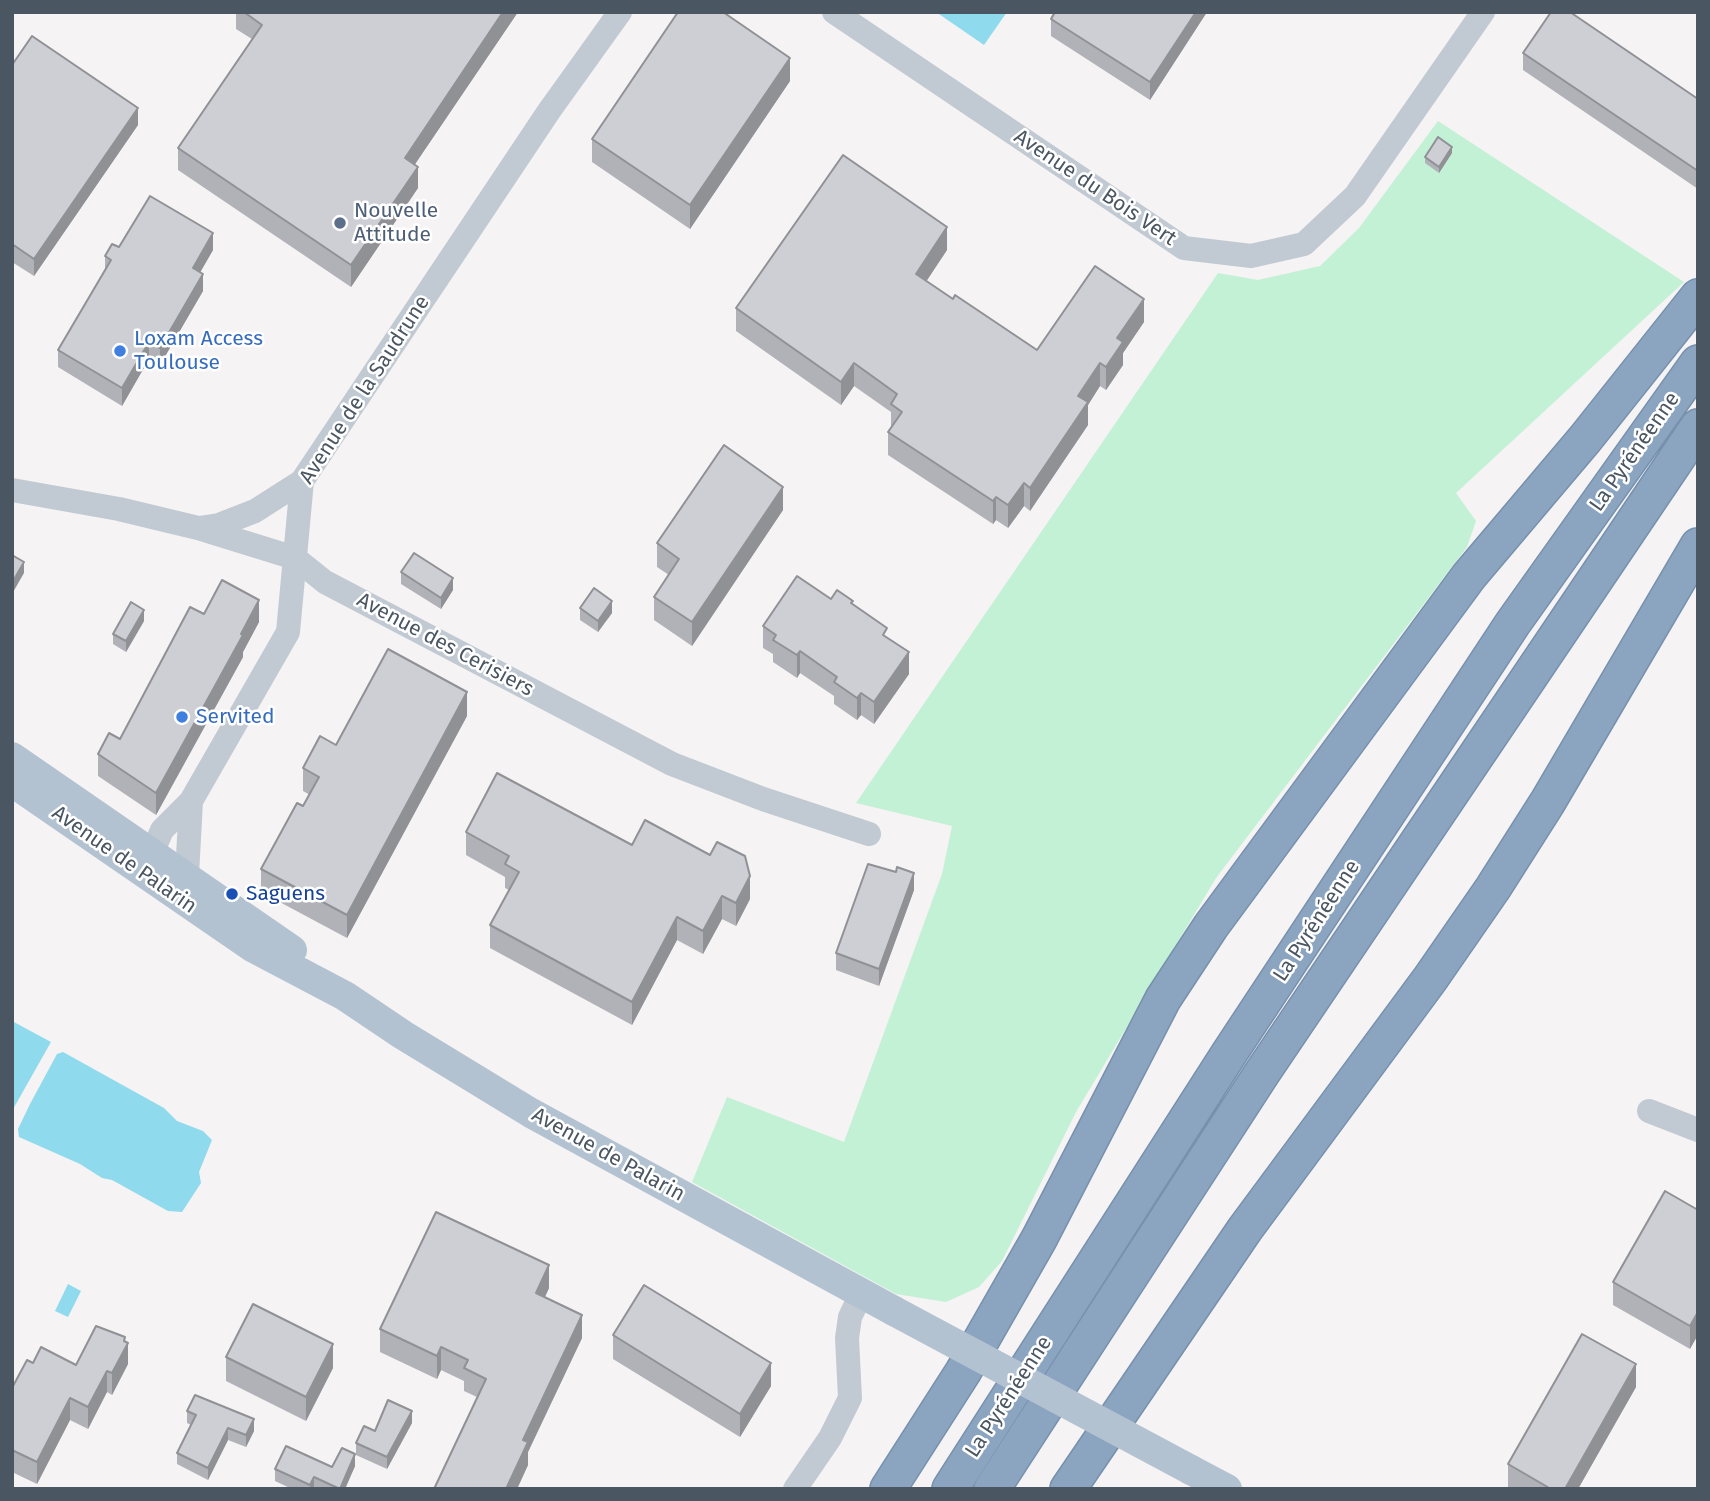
<!DOCTYPE html>
<html>
<head>
<meta charset="utf-8">
<style>
  body { margin:0 }
  #map { position:relative; width:1710px; height:1501px; overflow:hidden; background:#f5f3f3; font-family:"Fira Sans",sans-serif }
  canvas { display:block }
  .frame { position:absolute; inset:0; border:14px solid #4a5661; pointer-events:none }
</style>
</head>
<body>
<div id="map">
<canvas width="1710" height="1501"></canvas>
<div class="frame"></div>
</div>
<script>
const ctx = document.querySelector('canvas').getContext('2d');
ctx.lineJoin = 'round';
function fillPath(path, color) { ctx.fillStyle = color; ctx.fill(path, 'evenodd'); }
const toPath = rows => new Path2D(rows.map(r => 'M' + r).join(''));
function stroke(path, color, width, dash) { ctx.strokeStyle = color; ctx.lineWidth = width; ctx.lineCap = dash ? 'butt' : 'round'; ctx.setLineDash(dash || []); ctx.stroke(path); }
function drawText(font, color, halo, rows, align = 'center') {
  ctx.font = font + ' "Fira Sans",sans-serif'; ctx.lineWidth = 5; ctx.setLineDash([]); ctx.textBaseline = 'middle'; ctx.strokeStyle = halo; ctx.fillStyle = color; for (const [text, x, y, turn = 0] of rows) {
    ctx.save(); ctx.translate(x, y); ctx.rotate((+turn || 0) * Math.PI / 180); ctx.textAlign = isNaN(turn) ? turn : align; if (halo) ctx.strokeText(text, 0, 0); ctx.fillText(text, 0, 0); ctx.restore();
  }
}
fillPath(toPath([
  [1438,121,1684,282,1456,493,1476,521,1467,547,1216,878,1076,1112,1002,1261,979,1287,946,1302,896,1294,692,1182,727,1097,844,1142,942,874,952,826,856,803,1218,273,1258,280,1320,266,1359,228]
]), '#c3f1d5');
fillPath(toPath([
  [936,12,1007,12,984,45],
  [12,1021,51,1042,12,1111],
  [63,1052,164,1108,177,1121,203,1131,212,1140,199,1172,201,1183,182,1212,168,1211,112,1180,102,1178,80,1164,19,1137,18,1129,30,1104,57,1054],
  [68,1284,81,1291,68,1317,55,1311]
]), '#90daee');
const highway = toPath([
  [888,1489,963,1372,1039,1239,1163,999,1211,926,1469,576,1585,439,1698,297],
  [950,1489,1230,1052,1513,623,1698,363],
  [992,1489,1262,1073,1698,427],
  [1068,1489,1245,1229,1430,979,1493,888,1547,803,1698,546]
]);
stroke(highway, '#7690ad', 38);
stroke(toPath([
  [834,12,1184,248,1251,256,1304,244,1355,196,1483,12],
  [12,490,119,509,198,528,295,558,325,582,672,764,763,799,869,834],
  [199,528,219,525,255,511,302,481],
  [152,870,153,851,162,830,191,801,288,632,302,481,549,111,620,12],
  [187,875,191,801],
  [1649,1111,1698,1130],
  [795,1489,830,1438,850,1398,847,1338,850,1317,862,1292]
]), '#c1cad2', 24);
stroke(toPath([
  [12,757,292,950],
  [12,782,252,947,345,996,403,1035,531,1113,894,1311],
  [1191,1470,1227,1489]
]), '#b3c2d1', 30);
stroke(highway, '#8ba5c1', 35);
stroke(toPath([
  [894,1311,1191,1470]
]), '#b3c2d1', 30);
fillPath(toPath([
  [236,12,518,12,415,164,418,188,351,287,178,170,178,148,252,39,236,29],
  [1055,12,1207,12,1150,100,1051,36,1051,19],
  [1523,53,1698,99,1698,189,1523,70],
  [12,65,138,125,34,276,12,262],
  [790,81,690,229,592,162,592,139],
  [1452,153,1439,173,1425,163,1425,157],
  [213,250,200,272,203,291,160,365,149,359,122,406,58,367,58,350,105,271,105,256],
  [947,250,926,281,953,299,1037,350,1144,322,1123,353,1123,365,1106,390,1100,386,1088,405,1088,425,1030,511,1024,506,1008,528,996,520,993,524,888,455,888,432,891,427,891,412,854,386,841,405,736,331,736,308],
  [783,510,692,646,654,620,654,597,669,575,657,567,657,543],
  [401,572,453,590,441,609,401,584],
  [853,605,887,638,909,674,874,724,861,715,857,720,834,704,834,696,800,673,797,678,773,662,773,654,763,648,763,626],
  [580,608,612,613,598,632,580,620],
  [204,614,259,622,243,652,243,657,156,815,98,776,98,754,120,739],
  [144,621,126,652,113,644,113,634],
  [467,716,347,938,261,892,261,869,303,806,310,795,303,791,303,768],
  [466,832,632,845,750,899,736,926,722,919,703,954,677,940,632,1025,490,948,490,925,509,890,505,888,505,877,466,855],
  [896,872,914,890,879,986,836,970,836,953],
  [1698,1210,1690,1349,1613,1305,1613,1282],
  [549,1288,545,1297,582,1338,528,1452,528,1465,517,1489,434,1489,477,1397,464,1391,464,1381,441,1370,437,1379,380,1352,380,1329],
  [613,1335,771,1386,740,1437,613,1359],
  [125,1341,128,1364,112,1395,107,1392,88,1429,70,1420,37,1484,12,1472,12,1388,33,1363,76,1365],
  [226,1357,333,1368,306,1421,226,1381],
  [1636,1387,1578,1489,1510,1489,1508,1487,1508,1464],
  [187,1411,254,1431,246,1447,228,1440,208,1480,177,1464,177,1453,191,1425,187,1423],
  [412,1423,387,1469,356,1455,356,1443,375,1431],
  [355,1466,345,1489,292,1489,275,1481,275,1469]
]), '#b0b2b7');
fillPath(toPath([
  [503,12,518,12,405,179,405,158],
  [1196,12,1207,12,1150,100,1150,82],
  [790,58,790,81,690,229,690,205],
  [138,108,138,125,34,276,34,259],
  [1452,147,1452,153,1439,173,1439,167],
  [418,167,418,188,351,287,351,265],
  [947,227,947,250,916,297,916,274],
  [213,233,213,250,193,285,193,268],
  [203,274,203,291,160,365,160,348],
  [1144,299,1144,322,1123,353,1123,365,1106,390,1106,367,1117,338],
  [149,342,149,359,122,406,122,388],
  [854,363,854,386,841,405,841,382],
  [1100,363,1100,386,1088,405,1088,425,1030,511,1030,488,1078,396],
  [1024,483,1024,506,1008,528,1008,505],
  [783,487,783,510,692,646,692,622],
  [996,497,996,520,993,524,993,501],
  [24,562,24,573,12,594,12,583],
  [453,578,453,590,441,609,441,598],
  [259,600,259,622,243,652,243,657,156,815,156,793],
  [612,601,612,613,598,632,598,621],
  [144,610,144,621,126,652,126,641],
  [800,651,800,673,797,678,797,655],
  [909,652,909,674,874,724,874,702],
  [467,692,467,716,347,938,347,915],
  [861,693,861,715,857,720,857,698],
  [914,873,914,890,879,986,879,969],
  [750,876,750,899,736,926,736,903],
  [722,896,722,919,703,954,703,931],
  [677,917,677,940,632,1025,632,1002],
  [549,1265,549,1288,536,1316,536,1293],
  [1698,1312,1698,1335,1690,1349,1690,1326],
  [582,1315,582,1338,528,1452,528,1465,517,1489,506,1489,523,1440],
  [125,1337,125,1347,128,1343,128,1364,112,1395,112,1373],
  [333,1344,333,1368,306,1421,306,1397],
  [441,1347,441,1370,437,1379,437,1356],
  [771,1363,771,1386,740,1437,740,1414],
  [1636,1364,1636,1387,1578,1489,1565,1489],
  [107,1371,107,1392,88,1429,88,1407],
  [70,1398,70,1420,37,1484,37,1462],
  [412,1411,412,1423,387,1469,387,1457],
  [254,1419,254,1431,246,1447,246,1435],
  [228,1428,228,1440,208,1480,208,1468],
  [355,1454,355,1466,345,1489,340,1489],
  [314,1477,314,1489,310,1489,310,1485]
]), '#909195');
const building = toPath([
  [244,12,503,12,405,158,418,167,351,265,178,148,262,25,244,12],
  [678,12,723,12,790,58,690,205,592,139,678,12],
  [1055,12,1196,12,1150,82,1051,19,1055,12],
  [1551,12,1570,12,1698,99,1698,171,1523,53,1551,12],
  [32,36,138,108,34,259,12,244,12,65,32,36],
  [1438,137,1452,147,1439,167,1425,157,1438,137],
  [843,155,947,227,916,274,953,299,955,295,1037,350,1095,266,1144,299,1117,338,1123,342,1106,367,1100,363,1078,396,1088,402,1030,488,1024,483,1008,505,996,497,993,501,888,432,902,412,891,404,897,394,854,363,841,382,736,308,843,155],
  [150,196,213,233,193,268,203,274,160,348,149,342,122,388,58,350,111,260,105,256,112,244,119,247,150,196],
  [724,445,783,487,692,622,654,597,679,559,657,543,724,445],
  [414,553,453,578,441,598,401,572,414,553],
  [12,555,24,562,12,583,12,555],
  [797,576,831,599,837,590,853,601,851,603,887,628,883,635,909,652,874,702,861,693,857,698,834,682,837,677,800,651,797,655,773,640,776,635,763,626,797,576],
  [222,580,259,600,241,634,243,635,156,793,98,754,109,733,120,739,190,607,204,614,222,580],
  [594,588,612,601,598,621,580,608,594,588],
  [131,602,144,610,126,641,113,634,131,602],
  [388,649,467,692,347,915,261,869,297,803,303,806,319,777,303,768,320,736,336,745,388,649],
  [497,773,632,845,645,820,710,855,717,842,745,856,750,876,736,903,722,896,703,931,677,917,632,1002,490,925,519,872,505,864,509,856,466,832,497,773],
  [868,864,896,872,897,867,914,873,879,969,836,953,868,864],
  [1665,1191,1698,1210,1698,1312,1690,1326,1613,1282,1665,1191],
  [436,1212,549,1265,536,1293,582,1315,523,1440,528,1442,506,1489,434,1489,486,1379,464,1368,468,1360,441,1347,437,1356,380,1329,436,1212],
  [644,1285,771,1363,740,1414,613,1335,644,1285],
  [253,1304,333,1344,306,1397,226,1357,253,1304],
  [96,1326,125,1337,124,1341,128,1343,112,1373,107,1371,88,1407,70,1398,37,1462,12,1450,12,1388,27,1360,33,1363,41,1347,76,1365,96,1326],
  [1582,1334,1636,1364,1565,1489,1551,1489,1508,1464,1582,1334],
  [195,1395,254,1419,246,1435,228,1428,208,1468,177,1453,196,1415,187,1411,195,1395],
  [388,1400,412,1411,387,1457,356,1443,364,1426,375,1431,388,1400],
  [286,1446,332,1467,342,1448,355,1454,340,1489,314,1477,310,1485,275,1469,286,1446]
]);
fillPath(building, '#cdcfd5');
stroke(building, '#909195', 2);
for (const [x, y, r, color] of [
  [340,223,7,"#5c6f8a"],
  [120,351,7,"#3f7fe0"],
  [182,717,7,"#3f7fe0"],
  [232,894,7,"#1a4fb4"]
]) { const dot = new Path2D(); dot.arc(x, y, r, 0, 2 * Math.PI); ctx.fillStyle = color; ctx.fill(dot); stroke(dot, '#fff', 2.5); }
drawText('21px', '#4a5661', '#fff', [
  ["Avenue du Bois Vert",1095,188,34],
  ["Avenue de la Saudrune",365,390,-57],
  ["La Pyrénéenne",1635,452,-55],
  ["Avenue des Cerisiers",445,645,28],
  ["Avenue de Palarin",124,860,35],
  ["La Pyrénéenne",1317,921,-57],
  ["Avenue de Palarin",608,1155,29],
  ["La Pyrénéenne",1009,1397,-57]
]);
drawText('21px', '#4e5e75', '#fff', [
  ["Nouvelle",354,211],
  ["Attitude",354,235]
], 'left');
drawText('21px', '#366cbe', '#fff', [
  ["Loxam Access",134,339],
  ["Toulouse",134,363],
  ["Servited",196,717]
], 'left');
drawText('21px', '#164399', '#fff', [
  ["Saguens",246,894]
], 'left');
</script>
</body>
</html>
